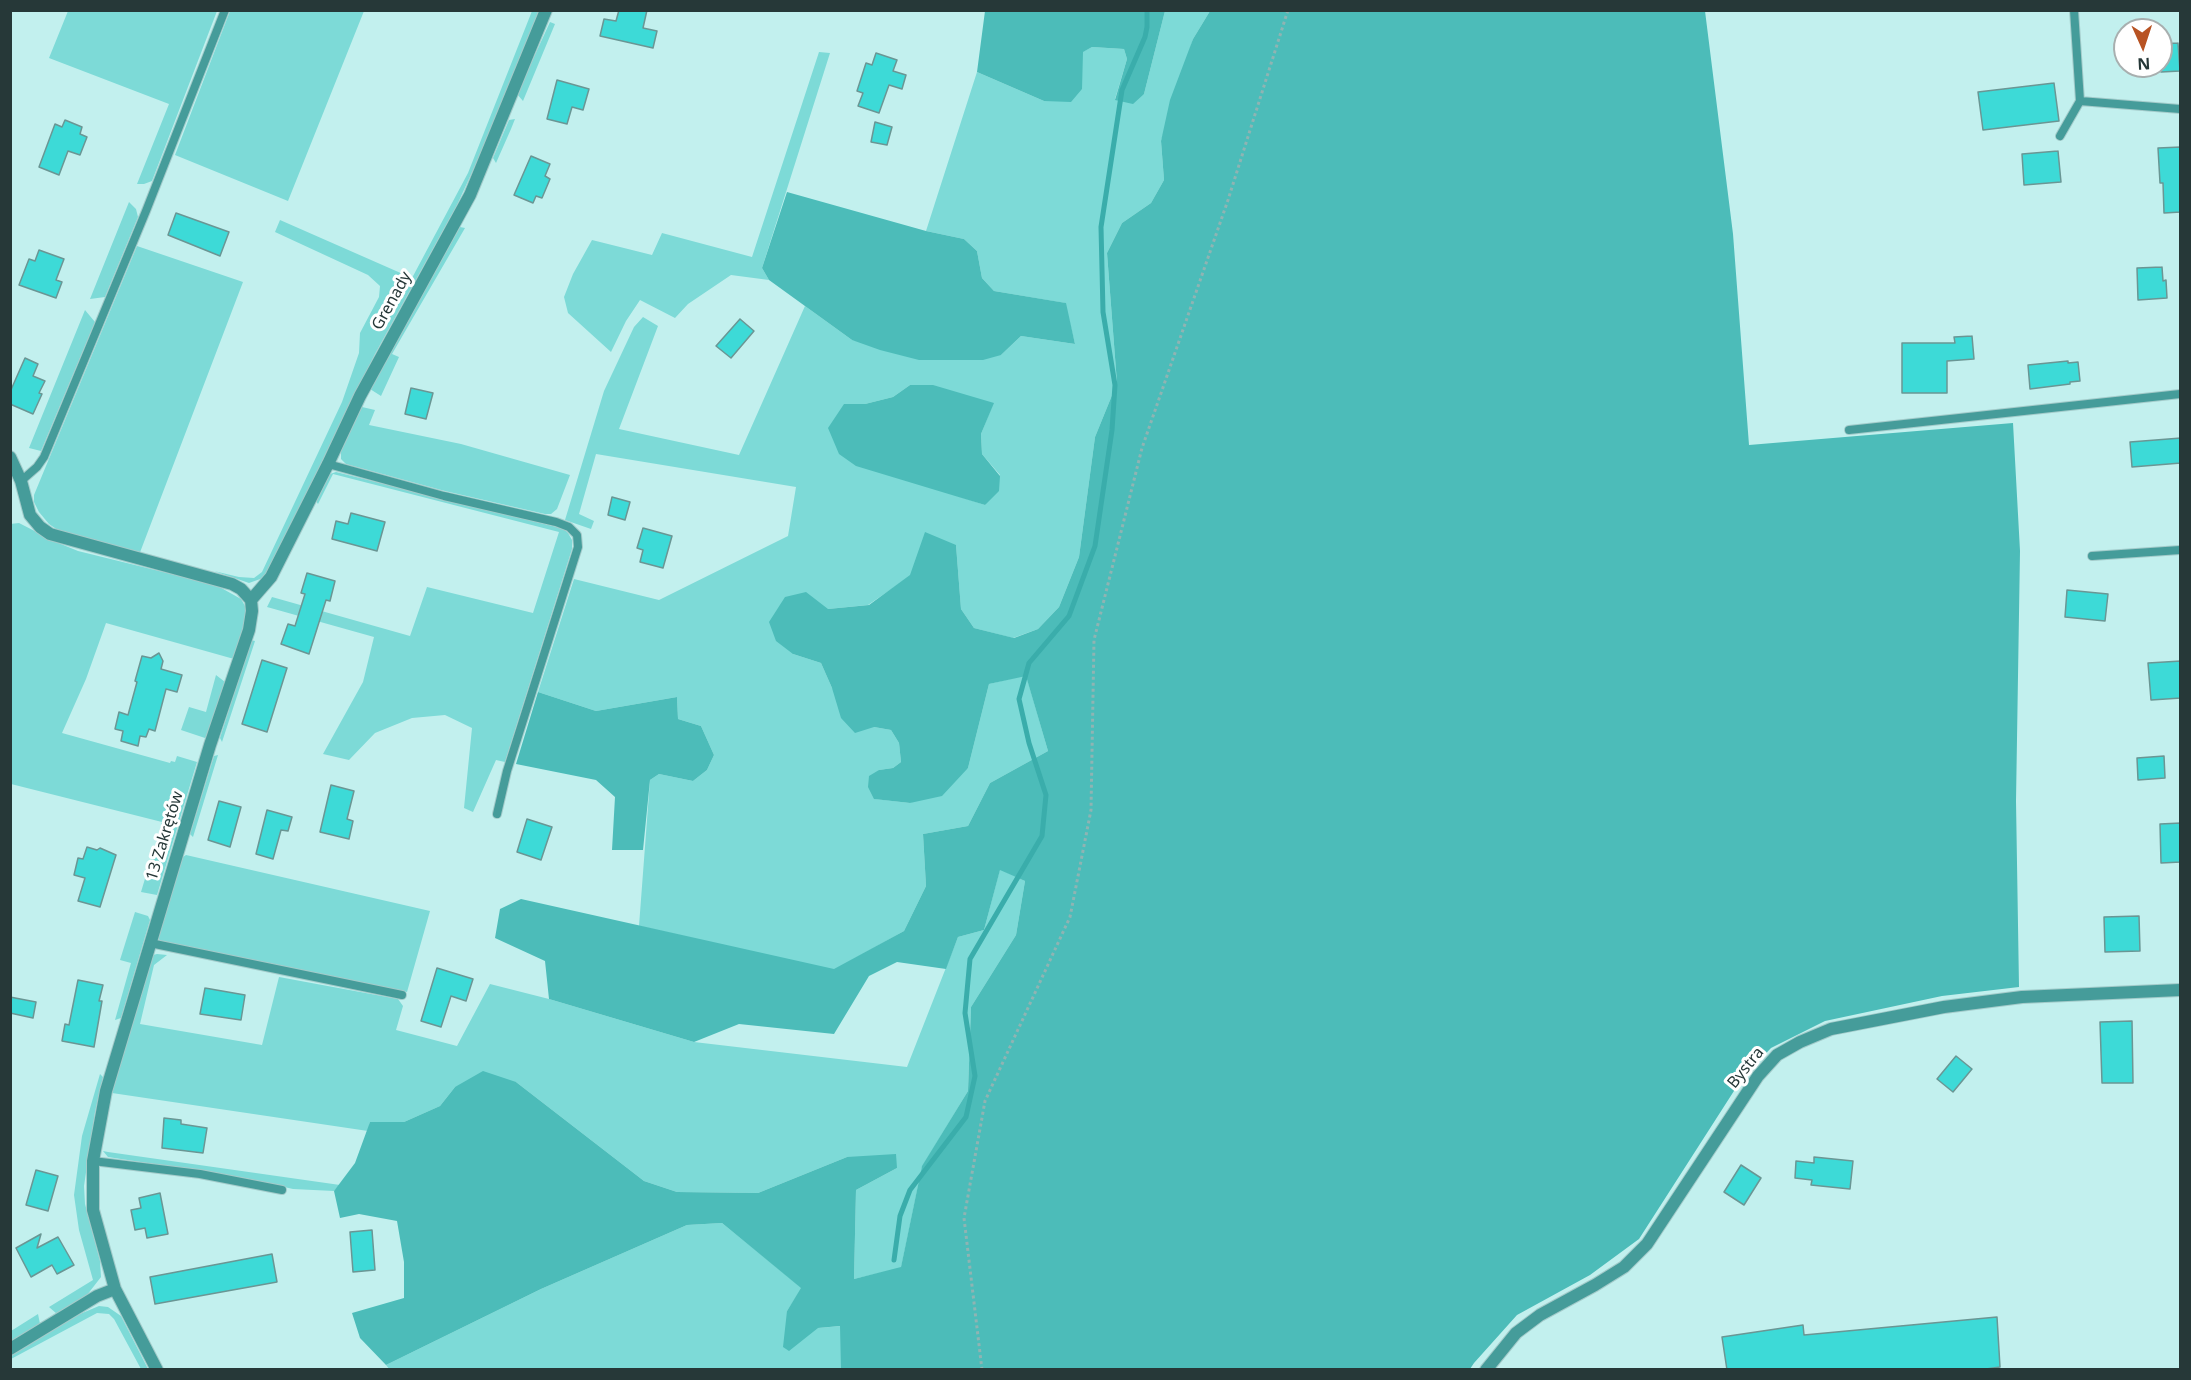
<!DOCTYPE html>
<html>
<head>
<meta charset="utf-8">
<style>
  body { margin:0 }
  #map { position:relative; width:2191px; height:1380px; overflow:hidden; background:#c2f0ee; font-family:"Noto Sans",sans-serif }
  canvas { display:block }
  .frame { position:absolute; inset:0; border:12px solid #263838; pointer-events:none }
  .north { position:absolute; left:2113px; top:18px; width:60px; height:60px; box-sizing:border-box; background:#fff; border:2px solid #a8afaf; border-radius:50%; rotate:177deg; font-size:16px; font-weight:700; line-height:24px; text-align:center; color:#263838 }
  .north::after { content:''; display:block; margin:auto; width:21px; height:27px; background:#b85323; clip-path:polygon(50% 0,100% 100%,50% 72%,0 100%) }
</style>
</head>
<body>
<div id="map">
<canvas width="2191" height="1380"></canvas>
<div class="frame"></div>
<div class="north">N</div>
</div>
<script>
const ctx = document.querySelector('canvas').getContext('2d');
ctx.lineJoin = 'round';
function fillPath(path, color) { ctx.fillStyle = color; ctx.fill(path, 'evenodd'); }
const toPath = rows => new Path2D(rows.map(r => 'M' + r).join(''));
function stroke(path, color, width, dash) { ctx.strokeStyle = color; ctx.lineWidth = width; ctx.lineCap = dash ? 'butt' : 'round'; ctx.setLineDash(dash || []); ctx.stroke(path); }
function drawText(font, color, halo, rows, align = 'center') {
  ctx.font = font + ' "Noto Sans",sans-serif'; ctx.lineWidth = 6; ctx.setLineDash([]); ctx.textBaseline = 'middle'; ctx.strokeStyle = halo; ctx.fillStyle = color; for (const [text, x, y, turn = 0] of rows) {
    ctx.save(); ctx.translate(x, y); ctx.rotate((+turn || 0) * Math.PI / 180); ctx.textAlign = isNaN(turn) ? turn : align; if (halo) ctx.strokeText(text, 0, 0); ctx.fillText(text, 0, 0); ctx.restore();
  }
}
fillPath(toPath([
  [68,11,217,11,152,181,144,184,137,184,169,104,49,58],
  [230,11,364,11,288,201,175,155],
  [532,11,539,11,484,146,457,205,375,354,267,573,263,578,249,583,214,571,239,577,254,578,262,572,342,402,359,353,360,333,379,297,380,286,368,275,275,232,280,220,412,278,468,173],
  [1165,11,1210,11,1193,39,1161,141,1164,180,1151,203,1122,223,1107,253,1117,383,1095,437,1079,557,1059,607,1038,629,1013,638,974,628,961,609,956,545,868,605,828,609,793,654,821,663,832,688,874,727,891,730,899,743,901,762,893,768,879,770,875,799,910,803,968,768,989,684,1026,675,1048,751,990,783,968,826,923,834,926,886,904,931,834,970,639,926,650,780,659,774,693,781,707,770,714,755,701,726,678,719,677,697,596,711,538,692,574,579,659,600,788,536,796,487,596,454,579,514,594,521,591,529,565,520,604,391,634,327,643,317,658,326,619,429,739,455,805,306,852,340,1001,355,1021,336,1075,344,1065,303,994,291,982,278,977,251,964,239,926,231,977,72,1044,101,1082,89,1082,52,1092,47,1124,49,1127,59,1115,99,1144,94],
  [910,385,993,404,981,434,982,454,1000,475,985,505,930,487,844,404,865,404,893,397],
  [550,22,555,24,523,101,517,94],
  [819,52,830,53,762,268,769,280,731,275,688,304,675,318,640,300,626,321,611,352,568,313,564,297,573,274,592,240,652,255,662,233,752,257],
  [515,119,511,129,496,163,493,158,509,120],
  [129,202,136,209,138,217,105,297,90,299],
  [460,227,465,228,392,354,399,357,381,396,370,389],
  [137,246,243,282,139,555,62,533,49,524,39,512,34,502,34,495],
  [85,310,95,322,41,451,29,448],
  [362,407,375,410,369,425,461,444,570,475,557,509,551,514,545,514,445,491,346,464,341,459,341,451],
  [336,472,553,526,564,529,568,533,572,540,572,549,505,762,496,760,473,812,464,808,472,728,445,715,412,718,375,733,349,760,323,754,363,682,374,637,267,607,272,597,410,636,427,587,533,613,559,532,333,474,318,504,316,501,330,474],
  [19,523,56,542,78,551,216,585,241,599,245,606,247,614,246,625,234,659,106,623,86,679,62,733,170,763,171,761,175,762,177,756,197,762,157,895,141,892,162,822,11,784,10,524],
  [251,640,255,641,222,742,220,738],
  [216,675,225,682,207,736,205,738,181,730,189,707,206,712],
  [218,755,193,837,190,834,214,756],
  [186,855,430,911,407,992,161,942,158,938,183,857],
  [1000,869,1025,881,1016,935,971,1007,968,1091,922,1167,901,1268,854,1279,856,1190,897,1168,847,1157,758,1193,677,1192,644,1181,516,1082,455,1087,440,1106,404,1122,370,1122,368,1131,112,1093,153,955,157,954,167,955,154,965,140,1024,262,1045,279,977,398,999,403,1006,396,1030,457,1046,490,984,549,999,694,1042,907,1067,958,937,984,930],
  [135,912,148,916,150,920,121,1018,115,1020,131,963,120,960],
  [100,1074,103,1077,95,1112,84,1186,85,1204,100,1261,101,1277,87,1295,57,1314,49,1307,93,1280,79,1230,74,1195,82,1136],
  [103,1151,108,1152,340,1185,334,1191,293,1189,245,1178,108,1157],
  [722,1223,802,1288,787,1311,818,1328,841,1326,841,1369,390,1370,386,1365,541,1289,687,1225],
  [99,1306,108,1307,121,1316,148,1369,141,1369,114,1319,109,1314,97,1313,11,1359,10,1355,80,1314],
  [38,1314,40,1324,11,1342,11,1331]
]), '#7ddad7');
fillPath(toPath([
  [985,11,985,10,1165,11,1144,94,1133,104,1115,100,1127,59,1124,49,1092,47,1083,52,1082,89,1071,102,1044,101,977,72],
  [1210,11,1705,11,1733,234,1749,445,2013,423,2020,551,2016,801,2019,987,1942,996,1825,1021,1771,1048,1741,1080,1639,1239,1590,1275,1517,1315,1474,1363,1470,1369,841,1369,840,1326,818,1328,789,1351,783,1347,787,1311,801,1288,722,1223,687,1225,541,1289,386,1365,360,1338,352,1313,404,1298,404,1262,397,1221,359,1214,340,1218,334,1191,355,1163,370,1122,404,1122,440,1106,455,1087,483,1071,516,1082,644,1181,677,1192,758,1193,847,1157,896,1154,897,1168,856,1190,854,1279,901,1267,922,1166,968,1091,971,1007,1016,935,1025,881,1000,870,984,930,958,937,946,969,897,962,869,976,834,1034,739,1024,694,1042,549,999,545,961,495,938,500,909,521,899,834,969,904,931,926,886,923,834,968,826,990,783,1048,751,1026,676,989,684,968,768,942,796,910,803,874,799,868,787,869,776,879,770,893,768,901,762,899,743,891,730,874,727,855,733,841,718,832,688,821,663,793,654,776,641,769,622,785,597,806,592,828,609,869,605,910,575,925,532,956,545,961,609,974,628,1014,638,1038,629,1059,607,1079,557,1095,437,1117,383,1107,253,1122,223,1151,203,1164,180,1161,141,1170,100,1193,39],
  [787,192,926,231,964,239,977,251,982,278,994,291,1066,303,1075,344,1021,336,1001,355,983,360,919,360,880,350,852,340,769,280,762,268],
  [910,385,933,385,994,403,981,434,982,454,1000,476,999,491,985,505,856,466,839,454,828,428,844,404,865,404,893,397],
  [538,692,596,711,677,697,678,719,701,726,714,755,707,770,693,781,659,774,650,780,643,850,612,850,615,797,596,780,516,764]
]), '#4cbcb9');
stroke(toPath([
  [894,1260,900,1216,910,1190,966,1117,975,1076,965,1013,970,959,1042,836,1046,795,1029,743,1019,699,1029,663,1069,616,1095,546,1112,430,1115,385,1103,312,1101,227,1122,90,1145,37,1147,27,1147,10]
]), '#3aadab', 5);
const building = toPath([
  [619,10,647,10,643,28,657,31,653,48,600,36,604,19,616,21,619,10],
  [2178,43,2180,71,2161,72,2161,44,2178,43],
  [876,53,897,60,893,71,906,75,902,89,889,85,879,113,858,106,863,93,857,91,866,63,872,65,876,53],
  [557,80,589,89,583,110,572,107,567,124,547,119,557,80],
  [2054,83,2059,121,1983,130,1978,92,2054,83],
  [65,120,82,127,80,134,87,137,80,155,68,151,59,175,39,167,55,124,62,127,65,120],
  [875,122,892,127,887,145,871,142,875,122],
  [2181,147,2181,212,2164,213,2163,183,2160,183,2158,148,2181,147],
  [2058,151,2061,182,2024,185,2022,154,2058,151],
  [531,156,550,164,545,176,550,179,542,198,536,196,533,203,514,195,531,156],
  [176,213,229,232,220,256,168,235,176,213],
  [39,250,64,259,56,280,62,282,56,298,19,285,29,259,35,261,39,250],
  [2162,267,2163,281,2166,280,2167,298,2138,300,2137,268,2162,267],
  [740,319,754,331,731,358,716,346,740,319],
  [1972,336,1974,359,1947,361,1947,393,1902,393,1902,343,1955,343,1954,337,1972,336],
  [25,358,38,364,33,376,45,381,39,393,42,394,33,414,10,404,10,392,25,358],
  [2068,361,2068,363,2078,362,2080,381,2070,382,2070,384,2030,389,2028,365,2068,361],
  [411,388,433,393,426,419,405,414,411,388],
  [2181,438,2181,463,2132,467,2130,442,2181,438],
  [612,497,630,502,625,520,608,515,612,497],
  [351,513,385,522,377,551,332,539,336,521,348,524,351,513],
  [643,528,672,536,663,568,640,562,643,550,637,548,643,528],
  [307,573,335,581,330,601,326,600,309,654,281,644,288,624,295,626,305,594,301,593,307,573],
  [2067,590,2108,594,2105,621,2065,617,2067,590],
  [159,653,163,661,161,669,182,675,177,692,166,689,155,731,149,729,146,737,140,736,138,746,121,741,123,731,115,729,119,712,128,715,137,682,135,681,142,656,151,658,159,653],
  [262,660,287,668,267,732,242,724,262,660],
  [2181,661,2181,698,2151,700,2148,663,2181,661],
  [2164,756,2165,778,2138,780,2137,758,2164,756],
  [331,785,354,791,347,819,353,821,349,839,320,832,331,785],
  [219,801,241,807,230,847,208,840,219,801],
  [267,810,292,817,288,831,281,830,273,859,256,854,267,810],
  [527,819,552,827,541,860,517,852,527,819],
  [2181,823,2181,862,2161,863,2160,824,2181,823],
  [87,847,97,850,100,848,116,855,100,907,78,901,85,878,74,875,78,858,83,859,87,847],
  [2139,916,2140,951,2105,952,2104,917,2139,916],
  [437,968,473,979,466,1001,451,996,441,1027,421,1021,437,968],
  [78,980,103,985,99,1001,102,1001,94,1047,62,1041,65,1024,69,1025,78,980],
  [205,988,245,995,241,1020,200,1014,205,988],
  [10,997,36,1002,33,1018,10,1013,10,997],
  [2132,1021,2133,1083,2102,1083,2100,1022,2132,1021],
  [1956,1056,1972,1069,1953,1092,1937,1079,1956,1056],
  [164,1118,181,1120,181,1124,207,1128,203,1153,162,1148,164,1118],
  [1814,1157,1853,1161,1850,1189,1811,1185,1812,1180,1795,1178,1796,1161,1814,1163,1814,1157],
  [1741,1165,1761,1178,1744,1205,1724,1192,1741,1165],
  [36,1170,58,1176,48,1211,26,1205,36,1170],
  [160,1193,168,1234,147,1238,145,1228,135,1230,131,1210,141,1208,139,1198,160,1193],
  [372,1230,375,1270,353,1272,350,1232,372,1230],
  [41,1234,37,1248,58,1237,74,1265,57,1274,52,1265,31,1277,16,1248,41,1234],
  [272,1254,277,1282,155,1304,150,1277,272,1254],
  [1997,1317,2000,1367,1979,1370,1727,1370,1722,1337,1803,1325,1804,1335,1997,1317]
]);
fillPath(building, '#3ddad7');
stroke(building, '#6a9694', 1.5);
const lane = toPath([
  [2074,10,2080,101,2180,109],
  [2060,136,2080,101],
  [1849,430,2180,394],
  [328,464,444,496,556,522,569,527,577,535,578,547,507,771,497,814],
  [21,481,37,467,44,457,146,211,225,10],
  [2092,556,2180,550],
  [150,943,402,995],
  [93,1161,200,1174,282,1190]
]);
const street = toPath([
  [10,457,21,481,30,515,40,527,50,534,232,584,241,589,251,600,252,611,249,630,210,745,106,1091,93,1161,93,1210,115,1289,157,1370],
  [251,600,271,577,328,464,360,396,470,195,546,10],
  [10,1349,97,1296,115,1289],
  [1486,1370,1516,1333,1540,1315,1595,1285,1624,1267,1647,1244,1758,1076,1777,1055,1800,1042,1831,1029,1944,1007,2022,997,2180,990]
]);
stroke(lane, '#a3cbca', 10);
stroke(street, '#a3cbca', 14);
stroke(toPath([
  [982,1370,964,1218,985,1101,1070,917,1091,810,1094,640,1142,448,1228,200,1288,10]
]), '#8fb4b3', 3, [3, 3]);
stroke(lane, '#459c9a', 8);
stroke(street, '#459c9a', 12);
drawText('16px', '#263838', '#fff', [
  ["Grenady",392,301,-61],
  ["13 Zakrętów",165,836,-73],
  ["Bystra",1746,1068,-51]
]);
</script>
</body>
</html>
